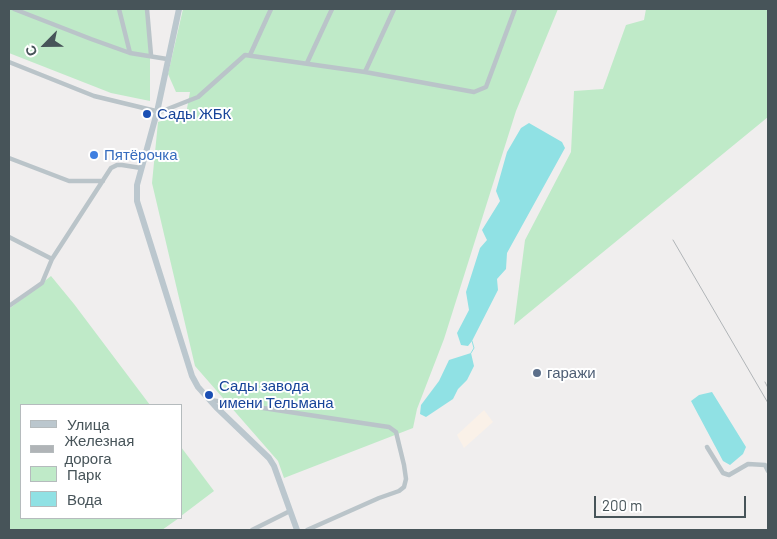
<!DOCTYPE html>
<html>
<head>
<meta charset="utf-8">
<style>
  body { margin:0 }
  #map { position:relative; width:777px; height:539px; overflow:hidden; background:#f0eeee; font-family:Barlow,sans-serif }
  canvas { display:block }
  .frame { position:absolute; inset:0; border:10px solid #475459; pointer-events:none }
  .legend { position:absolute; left:20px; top:404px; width:162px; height:115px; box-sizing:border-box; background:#fff; border:1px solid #b5bbbd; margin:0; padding:6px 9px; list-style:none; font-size:15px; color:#475459 }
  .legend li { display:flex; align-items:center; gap:10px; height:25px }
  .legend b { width:25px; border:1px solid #b5bbbd }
  .north { position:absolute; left:20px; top:20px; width:50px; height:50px; -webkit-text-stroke:4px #fff; paint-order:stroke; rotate:247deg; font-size:14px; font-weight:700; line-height:20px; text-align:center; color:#475459 }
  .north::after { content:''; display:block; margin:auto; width:18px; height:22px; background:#475459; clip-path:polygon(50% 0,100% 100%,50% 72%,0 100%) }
  .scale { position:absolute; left:594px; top:496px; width:152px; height:22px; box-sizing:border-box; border:2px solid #475459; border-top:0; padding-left:6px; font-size:15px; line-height:18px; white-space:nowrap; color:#475459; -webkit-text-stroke:4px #fff; paint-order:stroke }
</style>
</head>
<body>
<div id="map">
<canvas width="777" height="539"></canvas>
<div class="frame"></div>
<ul class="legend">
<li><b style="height:6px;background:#bbc7ce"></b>Улица</li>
<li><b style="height:6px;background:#b0b4b7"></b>Железная дорога</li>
<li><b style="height:14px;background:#bfeac8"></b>Парк</li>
<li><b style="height:14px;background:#90e1e4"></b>Вода</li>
</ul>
<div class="north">С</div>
<div class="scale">200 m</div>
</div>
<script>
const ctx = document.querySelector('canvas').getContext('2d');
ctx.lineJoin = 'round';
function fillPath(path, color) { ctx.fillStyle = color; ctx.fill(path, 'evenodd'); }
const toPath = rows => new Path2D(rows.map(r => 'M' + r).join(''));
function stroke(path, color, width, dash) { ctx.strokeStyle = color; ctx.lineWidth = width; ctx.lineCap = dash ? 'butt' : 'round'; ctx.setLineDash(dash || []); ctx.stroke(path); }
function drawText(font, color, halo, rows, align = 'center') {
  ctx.font = font + ' Barlow,sans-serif'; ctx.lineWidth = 4; ctx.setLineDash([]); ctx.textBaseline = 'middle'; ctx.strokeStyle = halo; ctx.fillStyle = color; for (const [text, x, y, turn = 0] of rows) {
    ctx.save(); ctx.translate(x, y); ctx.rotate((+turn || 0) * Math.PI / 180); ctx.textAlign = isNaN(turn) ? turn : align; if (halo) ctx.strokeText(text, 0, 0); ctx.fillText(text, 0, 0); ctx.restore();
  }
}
fillPath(toPath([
  [484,410,493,422,464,448,457,435]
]), '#faf1e8');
fillPath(toPath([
  [9,9,147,9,150,28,150,101,111,93,9,53],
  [183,9,558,9,516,111,444,339,417,409,413,428,284,478,278,461,195,366,152,183,158,122,186,114,190,92,176,92,168,74],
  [646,9,768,9,768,117,514,325,525,240,571,152,574,91,603,89,626,25,644,20],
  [51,276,74,304,150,405,21,405,21,518,179,518,162,530,9,530,9,309],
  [181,447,214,491,181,516]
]), '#bfeac8');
fillPath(toPath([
  [529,123,562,142,565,148,507,253,506,269,497,279,498,290,472,341,468,346,461,345,457,333,469,310,466,292,480,248,487,240,482,230,500,201,496,191,507,152,521,128],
  [471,353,474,366,467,380,458,389,453,399,426,417,420,414,421,405,439,381,449,360],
  [712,392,746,447,743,454,730,465,723,461,691,401,699,395]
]), '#90e1e4');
stroke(toPath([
  [471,353,474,348,472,341]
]), '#90e1e4', 1);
stroke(toPath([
  [14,9,91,39,130,53],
  [119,9,130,53,167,59],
  [147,9,151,55],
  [250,55,271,9],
  [9,62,94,96,160,112,198,97,245,55,365,72,474,92,486,87,515,9],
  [307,63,332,9],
  [365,72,394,9],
  [9,158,69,181,103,181],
  [9,237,52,259],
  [9,306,42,283,52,259,111,168,117,165,122,165,141,168],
  [210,400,382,426,389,427,396,432,404,465,406,479,404,487,399,491,379,498,307,530],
  [707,447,723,473,729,475,748,464,765,465,768,471],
  [252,530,290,511]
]), '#bac4c9', 4.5);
stroke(toPath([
  [179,9,157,112,137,185,137,201,192,376,198,387,216,407,269,458,274,466,297,530]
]), '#bbc7ce', 6);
stroke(toPath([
  [673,240,768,403],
  [765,382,768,388]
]), '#b0b4b7', 1);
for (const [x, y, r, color] of [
  [147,114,5,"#1a4fb4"],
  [94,155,5,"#3f7fe0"],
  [537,373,5,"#5c6f8a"],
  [209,395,5,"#1a4fb4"]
]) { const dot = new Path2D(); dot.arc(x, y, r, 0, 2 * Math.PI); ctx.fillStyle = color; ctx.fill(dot); stroke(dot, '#fff', 2); }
drawText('15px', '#164399', '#fff', [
  ["Сады ЖБК",157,114],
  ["Сады завода",219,386],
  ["имени Тельмана",219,403]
], 'left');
drawText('15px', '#366cbe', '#fff', [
  ["Пятёрочка",104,155]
], 'left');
drawText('15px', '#4e5e75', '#fff', [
  ["гаражи",547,373]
], 'left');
</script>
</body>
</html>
